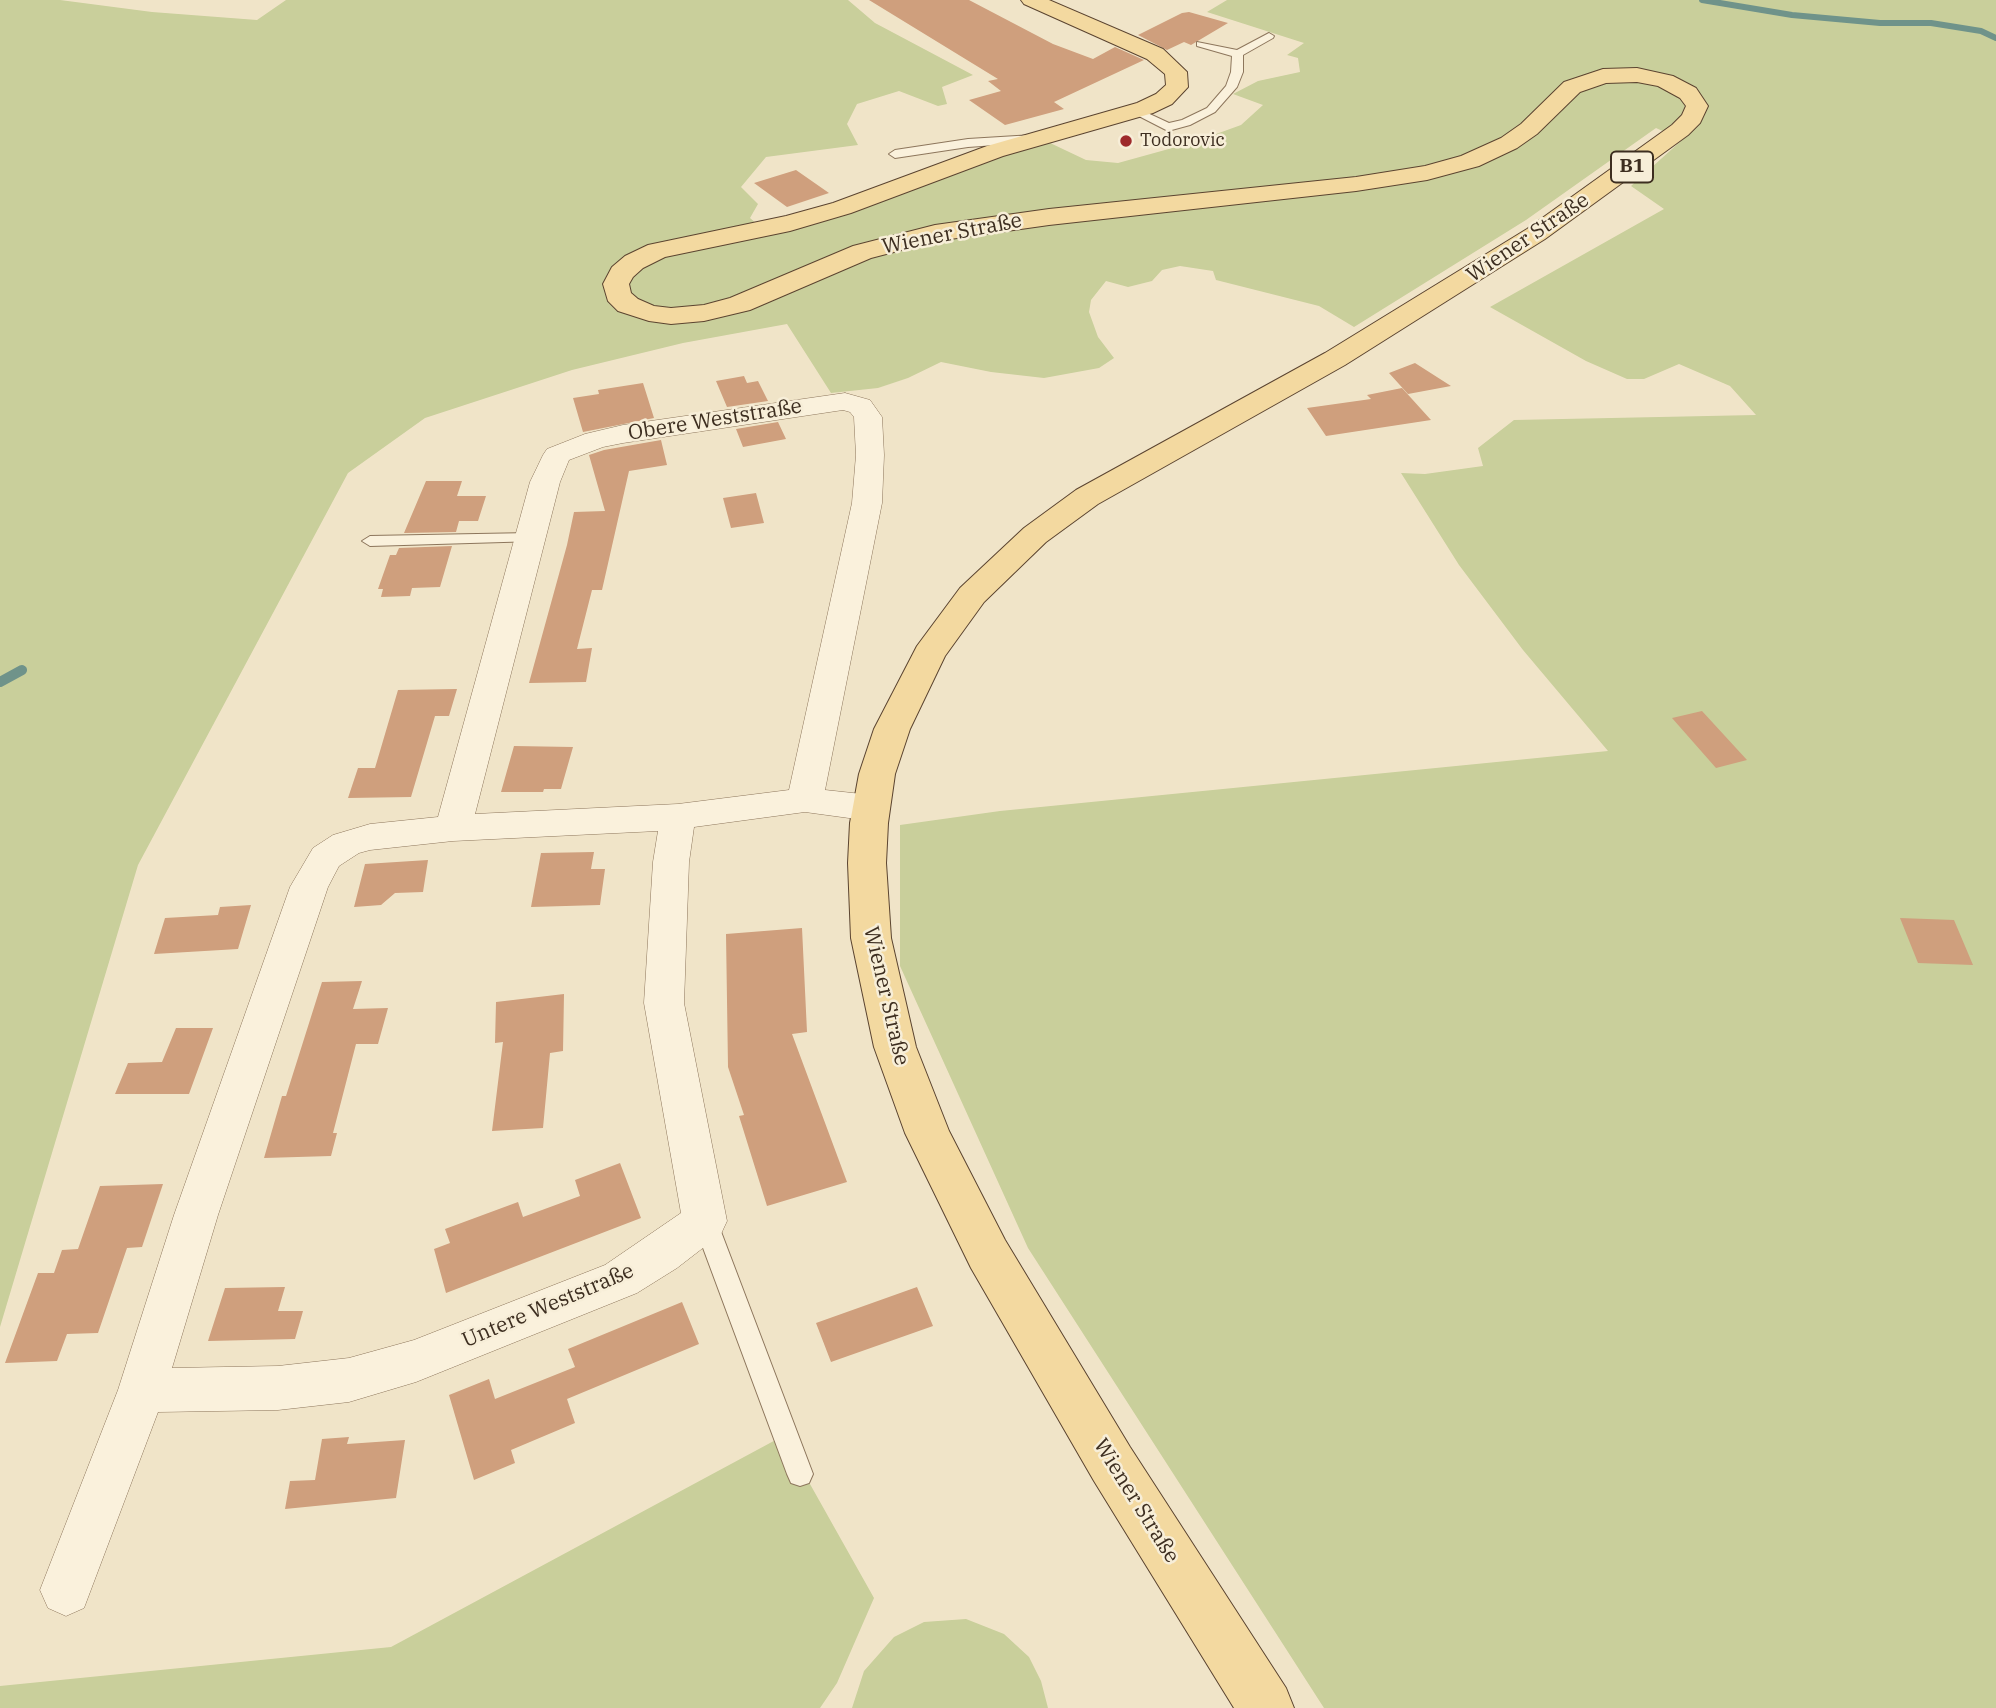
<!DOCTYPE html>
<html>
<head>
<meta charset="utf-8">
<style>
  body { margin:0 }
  canvas { display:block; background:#f0e4c8 }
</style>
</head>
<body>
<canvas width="1996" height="1708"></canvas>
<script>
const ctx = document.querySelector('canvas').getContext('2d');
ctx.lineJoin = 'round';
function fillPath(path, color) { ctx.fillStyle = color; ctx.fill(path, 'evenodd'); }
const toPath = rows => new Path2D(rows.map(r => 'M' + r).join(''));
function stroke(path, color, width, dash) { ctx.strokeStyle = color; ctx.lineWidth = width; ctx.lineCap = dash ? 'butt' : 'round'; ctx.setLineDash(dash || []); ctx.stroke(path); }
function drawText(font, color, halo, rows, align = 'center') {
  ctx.font = font + ' "IBM Plex Serif",serif'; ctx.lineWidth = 5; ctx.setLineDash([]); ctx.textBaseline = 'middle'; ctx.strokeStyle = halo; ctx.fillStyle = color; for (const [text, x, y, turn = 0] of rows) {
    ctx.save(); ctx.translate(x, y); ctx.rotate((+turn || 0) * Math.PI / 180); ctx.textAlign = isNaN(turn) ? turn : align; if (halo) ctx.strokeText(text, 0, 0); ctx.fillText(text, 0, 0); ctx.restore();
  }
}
fillPath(toPath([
  [0,0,60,0,152,12,257,20,286,0,848,0,875,23,973,75,942,87,947,104,938,106,899,91,857,104,847,124,858,145,766,157,741,187,758,204,750,218,757,224,808,213,1048,142,1086,160,1118,163,1194,142,1241,125,1263,105,1233,94,1258,81,1300,72,1298,58,1287,55,1304,43,1207,12,1227,0,1996,0,1996,1708,1324,1708,1028,1248,900,966,900,825,1000,811,1608,751,1523,650,1459,565,1401,473,1425,474,1483,466,1478,448,1514,420,1756,415,1730,386,1679,364,1644,379,1627,379,1586,361,1490,307,1664,209,1631,186,1682,140,1656,128,1526,220,1354,327,1319,306,1216,280,1213,271,1180,266,1162,270,1152,281,1128,287,1106,281,1091,300,1089,312,1098,337,1114,358,1099,368,1044,378,991,372,941,362,908,378,878,388,831,393,787,324,683,343,572,370,425,418,348,473,138,865,0,1327],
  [783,1436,874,1598,837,1683,820,1708,0,1708,0,1686,391,1647],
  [966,1619,1004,1634,1029,1657,1041,1681,1048,1708,852,1708,864,1671,894,1637,924,1622]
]), '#c9cf9b');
stroke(toPath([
  [1702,0,1792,15,1880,23,1931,23,1981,31,1996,38]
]), '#6f938a', 6);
stroke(toPath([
  [0,682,22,670]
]), '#6f938a', 10);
fillPath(toPath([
  [869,0,969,0,1053,44,1093,59,1115,47,1144,60,1054,102,1064,109,1005,125,969,100,1001,91,988,81,998,79],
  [1189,12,1228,23,1191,45,1184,42,1167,50,1138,35,1182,13],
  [796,170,829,193,787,207,754,183],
  [1415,363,1451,386,1408,394,1389,373],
  [744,376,747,383,758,381,768,401,727,407,716,381],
  [643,383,654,418,583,432,573,398,599,394,598,390],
  [1402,388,1431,420,1326,436,1307,408,1371,399,1367,395],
  [778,422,786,439,743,447,736,429],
  [661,440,667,465,629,471,602,590,592,590,577,649,592,648,586,682,529,683,567,545,574,512,605,511,589,455,604,450],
  [426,481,462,481,457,496,486,496,478,521,459,521,456,532,404,533],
  [756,493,764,523,731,528,723,498],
  [452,546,440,587,412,588,410,596,381,597,383,589,378,589,390,555,396,555,399,548],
  [457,689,449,716,435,716,411,797,348,798,358,768,375,768,398,690],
  [1702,711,1747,760,1716,768,1672,718],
  [514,746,573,747,561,789,544,789,543,792,501,792],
  [594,852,591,869,605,869,600,905,531,907,541,853],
  [428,860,423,892,395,893,381,905,354,907,365,864],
  [251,905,238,949,154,954,165,918,218,915,220,907],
  [1900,918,1954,920,1973,965,1918,963],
  [802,928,807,1032,792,1034,847,1182,767,1206,739,1116,744,1115,728,1067,726,934],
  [362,981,353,1009,388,1008,378,1044,356,1044,333,1133,337,1133,331,1156,264,1158,282,1096,286,1096,322,982],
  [564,994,563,1051,550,1053,543,1128,492,1131,503,1042,495,1043,496,1002],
  [176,1028,213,1028,189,1094,115,1094,128,1063,162,1062],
  [620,1163,641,1218,446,1293,434,1249,450,1243,445,1229,518,1202,523,1217,580,1196,575,1180],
  [163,1184,142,1247,127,1248,98,1333,67,1334,57,1361,5,1363,38,1273,54,1273,62,1250,78,1249,100,1186],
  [285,1287,278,1311,303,1311,295,1339,208,1341,225,1288],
  [917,1287,933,1326,831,1362,816,1323],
  [682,1302,699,1344,567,1399,575,1423,511,1450,515,1463,474,1480,449,1395,489,1379,495,1399,575,1367,568,1349],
  [349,1437,347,1444,405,1440,396,1498,285,1509,290,1481,315,1480,322,1439]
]), '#cf9f7d');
const service = toPath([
  [1269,33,1274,36,1273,38,1243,55,1243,72,1237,87,1215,112,1190,125,1168,131,1129,111,1139,109,1169,123,1182,120,1207,108,1226,86,1231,72,1232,56,1197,46,1197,42,1237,50,1269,33],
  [1033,135,1037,136,1037,142,968,147,895,158,889,154,895,150,968,139,1033,135],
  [531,533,537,535,539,538,537,541,370,546,362,541,370,536,531,533],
  [705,1211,713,1214,717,1221,813,1474,809,1483,800,1486,791,1483,787,1474,693,1221,697,1214,705,1211]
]);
const minor = toPath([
  [845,393,870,400,882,417,884,455,882,503,825,790,871,795,884,799,889,808,884,817,871,821,805,812,694,827,689,862,684,1003,727,1221,721,1234,677,1268,637,1293,416,1382,349,1402,278,1410,158,1412,84,1608,66,1616,48,1608,40,1590,118,1390,174,1215,290,887,313,848,333,835,370,824,438,817,530,482,543,455,547,449,585,434,623,425,845,393],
  [843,410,850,412,854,417,856,455,852,503,789,790,678,804,475,814,560,482,569,460,603,447,623,443,843,410],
  [658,831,653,862,644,1003,681,1213,605,1265,414,1340,349,1358,278,1366,172,1368,218,1215,328,887,339,866,359,853,370,850,453,841,658,831]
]);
const primary = toPath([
  [1021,0,1049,0,1163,49,1187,72,1188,87,1172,104,1153,113,1003,156,851,213,790,231,665,257,643,268,633,277,629,284,631,293,638,299,654,306,671,308,704,305,730,298,853,246,935,225,1049,209,1356,177,1425,166,1461,156,1501,138,1521,124,1564,82,1603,69,1637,68,1673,76,1696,88,1708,106,1700,123,1688,135,1545,239,1345,365,1098,504,1046,542,984,602,945,656,910,729,895,774,888,823,886,863,891,938,916,1047,949,1131,1005,1240,1130,1447,1286,1688,1294,1708,1234,1708,1094,1481,971,1268,905,1133,874,1047,851,938,848,863,850,823,859,774,874,729,917,646,960,588,1024,528,1076,490,1325,353,1527,229,1672,125,1682,115,1686,106,1680,98,1658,86,1637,82,1606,83,1580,92,1537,134,1517,148,1479,166,1427,180,1356,191,1049,225,936,241,871,258,750,310,704,321,671,324,649,321,618,311,608,301,603,284,612,267,625,256,648,245,786,216,833,203,987,146,1137,103,1156,94,1166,85,1165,74,1147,59,1024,4,1021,0]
]);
stroke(service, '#8d765c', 2);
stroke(minor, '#8d765c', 1);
stroke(primary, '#5b4430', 2);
fillPath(service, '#faf1dc');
fillPath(minor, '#faf1dc');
fillPath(primary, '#f3d9a0');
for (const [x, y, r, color] of [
  [1126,141,7,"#9e2a2b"]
]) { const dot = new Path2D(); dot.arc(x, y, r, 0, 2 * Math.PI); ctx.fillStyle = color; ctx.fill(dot); stroke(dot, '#f7eed8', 2.5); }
drawText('18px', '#3d2e20', '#f7eed8', [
  ["Todorovic",1140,141]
], 'left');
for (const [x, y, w] of [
  [1632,167,42]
]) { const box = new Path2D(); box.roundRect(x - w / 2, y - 15.5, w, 31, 5); ctx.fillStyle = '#f7eed8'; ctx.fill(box); stroke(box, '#3d2e20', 2); }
drawText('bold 19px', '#3d2e20', null, [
  ["B1",1632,167]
]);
drawText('21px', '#3d2e20', '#f7eed8', [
  ["Wiener Straße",952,234,-11],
  ["Wiener Straße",1528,238,-34],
  ["Obere Weststraße",715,420,-9],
  ["Wiener Straße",886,996,77],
  ["Untere Weststraße",548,1306,-23],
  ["Wiener Straße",1136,1501,58]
]);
</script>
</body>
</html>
